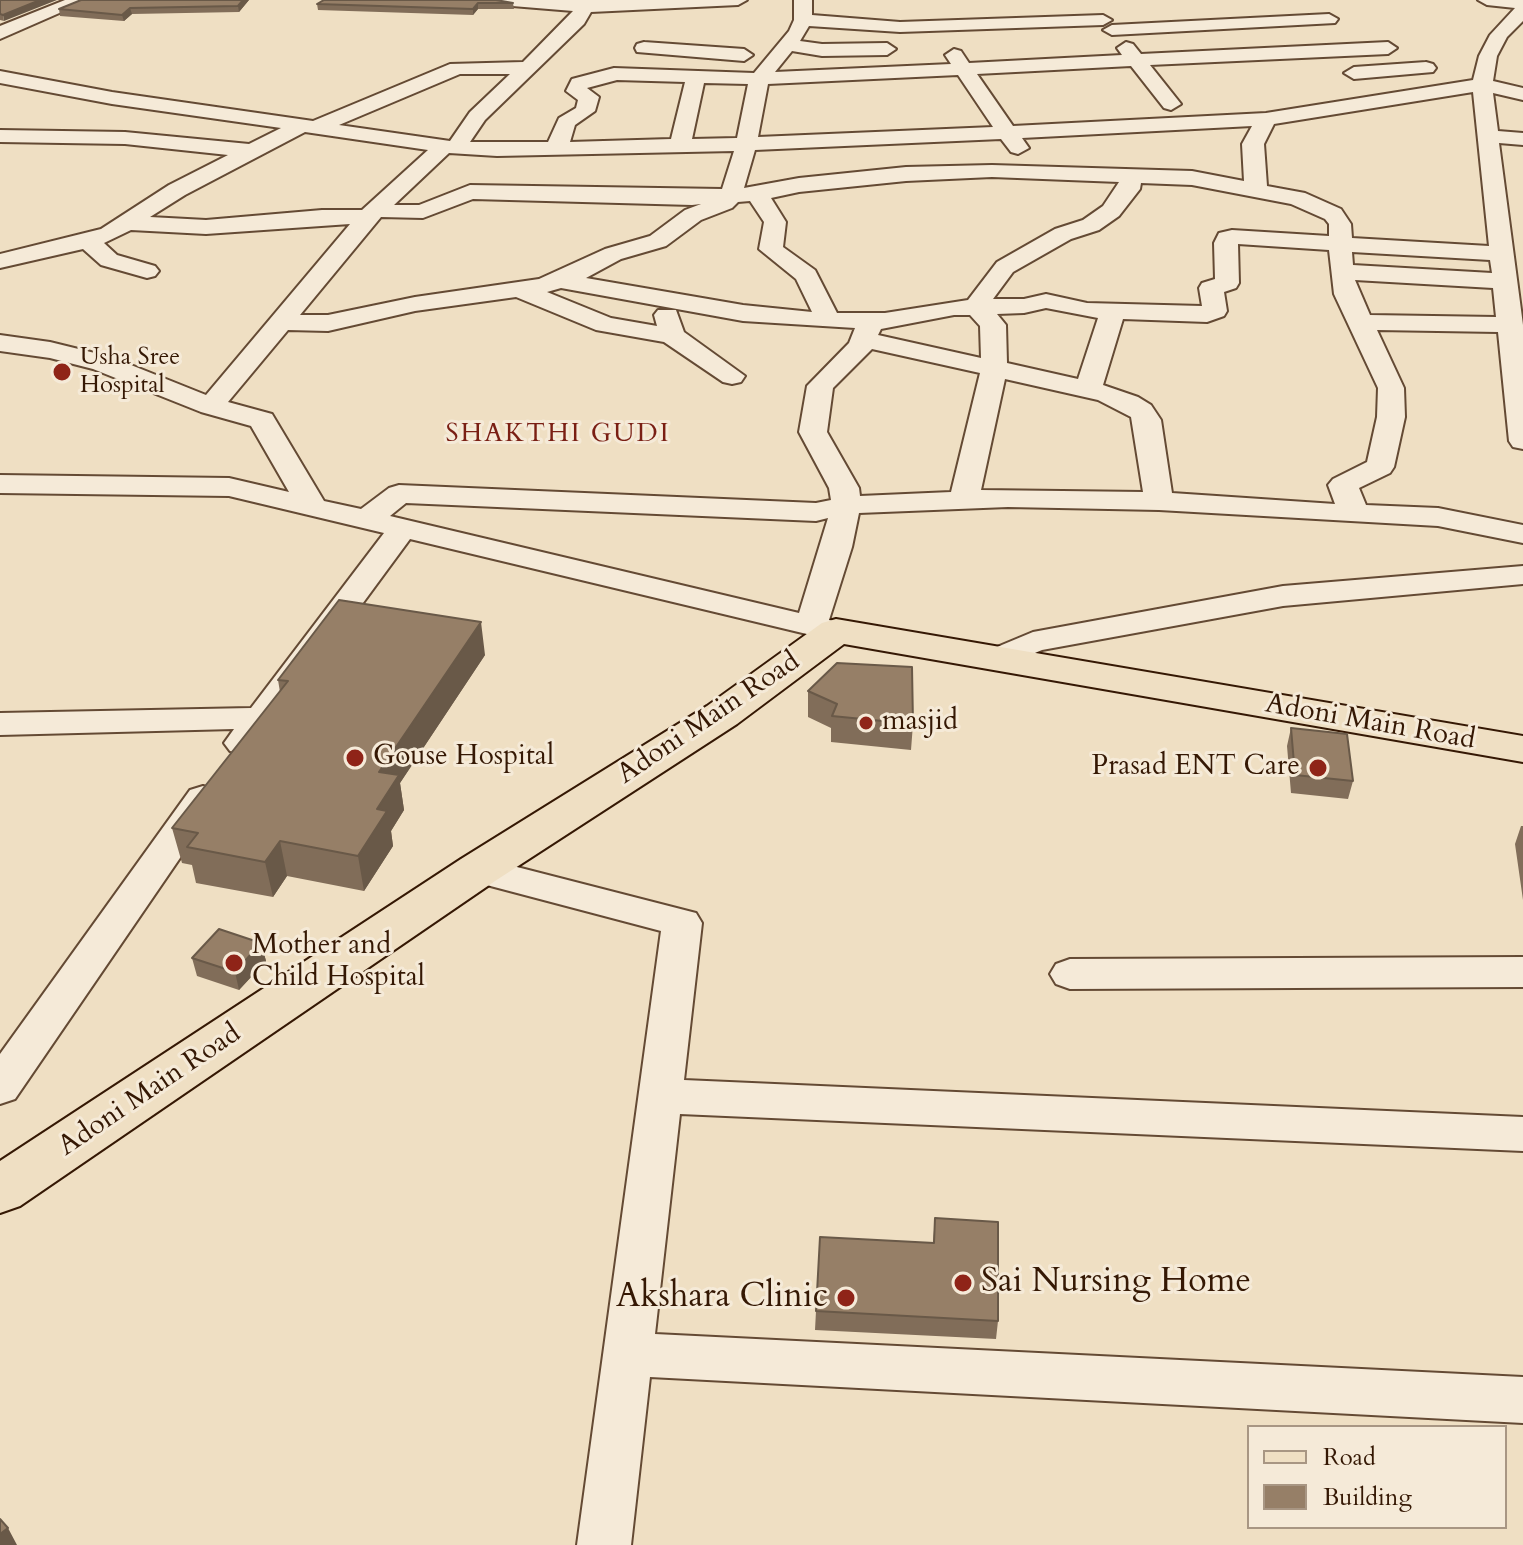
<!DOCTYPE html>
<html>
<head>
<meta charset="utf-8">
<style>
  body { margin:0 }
  #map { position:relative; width:1523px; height:1545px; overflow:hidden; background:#efdfc3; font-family:Cardo,serif }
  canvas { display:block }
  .legend { position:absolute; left:1247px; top:1425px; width:260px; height:104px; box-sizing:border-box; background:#f5ead8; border:2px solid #a89683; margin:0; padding:10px 14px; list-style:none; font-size:24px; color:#351804 }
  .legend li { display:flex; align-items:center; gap:16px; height:40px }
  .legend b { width:40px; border:2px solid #a89683 }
</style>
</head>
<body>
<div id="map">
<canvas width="1523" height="1545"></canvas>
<ul class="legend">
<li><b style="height:10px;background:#efdfc3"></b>Road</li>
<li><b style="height:22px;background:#967f67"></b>Building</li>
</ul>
</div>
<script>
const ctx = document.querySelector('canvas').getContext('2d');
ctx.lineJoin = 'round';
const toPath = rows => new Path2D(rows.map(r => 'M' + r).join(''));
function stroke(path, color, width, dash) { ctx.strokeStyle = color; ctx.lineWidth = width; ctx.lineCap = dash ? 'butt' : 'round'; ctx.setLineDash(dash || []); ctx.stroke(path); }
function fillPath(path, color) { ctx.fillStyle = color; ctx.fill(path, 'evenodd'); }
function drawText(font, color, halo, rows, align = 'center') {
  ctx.font = font + ' Cardo,serif'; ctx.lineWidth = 6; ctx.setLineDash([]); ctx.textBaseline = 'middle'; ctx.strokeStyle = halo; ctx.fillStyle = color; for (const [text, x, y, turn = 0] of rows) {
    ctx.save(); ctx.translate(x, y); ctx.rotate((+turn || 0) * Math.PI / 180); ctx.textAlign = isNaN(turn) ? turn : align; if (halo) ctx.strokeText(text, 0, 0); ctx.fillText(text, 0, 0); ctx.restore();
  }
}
const minor = toPath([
  [65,0,89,0,0,39,0,26,65,0],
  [491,0,747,0,738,5,591,12,584,24,485,120,470,142,548,142,559,118,576,108,578,100,566,91,572,79,614,68,754,73,789,31,794,20,794,0,812,0,812,15,900,22,1103,15,1112,20,1103,25,900,32,809,26,800,41,822,44,887,43,896,49,887,55,822,56,792,51,775,72,951,64,945,55,954,49,961,51,969,63,1122,55,1117,48,1126,42,1133,44,1141,54,1388,42,1397,48,1388,54,1150,65,1181,104,1171,110,1164,108,1131,66,977,74,1013,126,1266,113,1473,80,1479,56,1490,35,1515,8,1487,5,1478,0,1523,0,1523,21,1507,37,1497,56,1493,81,1523,88,1523,100,1493,93,1498,131,1523,133,1523,145,1499,143,1523,325,1523,449,1513,447,1509,441,1498,332,1377,330,1404,388,1405,417,1394,467,1390,473,1359,488,1366,505,1438,508,1523,525,1523,543,1438,526,1159,510,1008,507,859,513,852,547,829,620,848,624,852,631,848,638,836,641,410,539,254,751,242,754,230,751,224,743,234,729,0,735,0,713,251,708,384,533,229,496,0,493,0,475,229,478,289,492,251,426,201,412,93,369,50,358,0,351,0,335,50,342,111,357,206,395,350,224,206,234,131,230,104,243,117,255,155,266,159,271,155,276,147,278,101,265,83,249,0,268,0,254,101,229,169,185,228,155,125,144,0,142,0,130,125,132,249,144,281,128,112,104,0,83,0,71,112,92,313,121,450,64,523,62,573,11,500,5,491,0],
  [460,74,510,74,470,112,450,141,339,125,460,74],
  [958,75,993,127,758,137,768,84,958,75],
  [617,80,685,82,671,139,570,142,575,125,595,111,599,97,587,88,617,80],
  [704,83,748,84,737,138,692,139,704,83],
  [1473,92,1489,246,1352,238,1351,224,1341,209,1305,193,1267,186,1264,144,1274,124,1473,92],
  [1252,126,1242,144,1244,181,1192,171,992,165,906,167,799,178,744,188,755,150,1001,139,1011,152,1018,154,1029,148,1022,138,1252,126],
  [305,132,428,150,362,210,322,210,206,220,150,217,185,195,305,132],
  [734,151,722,189,470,185,419,205,394,205,449,153,497,156,734,151],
  [992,177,1119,182,1103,206,1083,220,1055,229,997,262,968,300,885,313,837,313,815,270,783,247,786,222,771,198,799,192,906,181,992,177],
  [1141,183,1192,185,1291,204,1325,219,1329,224,1329,236,1232,230,1219,233,1214,243,1215,279,1202,283,1199,288,1202,306,1087,303,1046,294,1024,299,993,299,1013,272,1071,239,1099,230,1119,216,1140,189,1141,183],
  [473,199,692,205,701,204,685,210,650,236,605,249,539,279,415,297,328,315,300,315,381,217,423,218,473,199],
  [750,201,764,222,759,249,796,279,812,312,743,305,586,278,621,259,666,246,701,220,732,208,738,202,750,201],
  [1238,244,1329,250,1334,294,1378,388,1377,417,1367,462,1333,479,1328,485,1335,504,1172,493,1161,420,1151,405,1138,397,1103,385,1123,319,1207,322,1224,316,1227,311,1224,292,1236,288,1239,283,1238,244],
  [1352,252,1490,260,1492,273,1353,265,1352,252],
  [1355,280,1493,288,1496,317,1370,315,1355,280],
  [561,288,743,321,855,328,849,343,807,386,799,432,829,488,831,500,816,503,399,485,389,488,361,509,324,501,272,414,228,402,288,330,328,331,415,311,516,297,596,330,664,342,723,382,732,384,741,382,745,376,684,332,676,310,658,310,654,315,657,326,611,318,547,292,561,288],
  [1046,308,1098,318,1078,379,1007,363,1006,325,997,314,1024,313,1046,308],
  [954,315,970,315,980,326,981,358,878,335,881,329,954,315],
  [872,349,980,373,951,492,860,496,859,488,827,432,833,388,872,349],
  [1005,379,1098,400,1131,417,1143,492,981,490,1005,379],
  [406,503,816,521,828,518,799,613,390,516,406,503],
  [1329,14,1338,19,1335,23,1112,35,1103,30,1112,25,1329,14],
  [644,42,744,49,753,55,744,61,637,52,635,48,637,44,644,42],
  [1426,62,1433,64,1436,68,1433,72,1354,79,1344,73,1354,67,1426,62],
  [1523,566,1523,584,1283,606,1042,650,997,669,985,666,980,659,985,652,1033,632,1283,586,1523,566],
  [203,786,216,790,221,798,15,1099,0,1104,0,1054,190,790,203,786],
  [478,857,696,913,702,923,684,1080,1523,1117,1523,1151,680,1114,655,1334,1523,1377,1523,1423,650,1377,631,1545,577,1545,661,931,464,879,459,870,464,861,478,857],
  [1523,957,1523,987,1070,989,1056,984,1050,974,1056,964,1070,959,1523,957]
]);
const major = toPath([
  [836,619,1523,736,1523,762,844,644,737,724,495,881,20,1206,0,1213,0,1161,461,859,707,706,822,623,836,619]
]);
stroke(minor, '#644a34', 4);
stroke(major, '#351804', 4);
fillPath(minor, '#f5ead8');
fillPath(major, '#efdfc3');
fillPath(toPath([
  [0,0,4,21,0,20],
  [81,0,249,0,239,12,132,14,124,21,60,16,59,9],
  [498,1,513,3,514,9,478,9,473,15,318,10,317,4],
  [485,655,400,783,404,810,391,831,393,846,364,891,287,876,273,897,196,883,192,865,182,863,172,828,280,692,278,680],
  [808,691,913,724,911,750,831,742,831,728,808,717],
  [1291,728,1353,781,1348,799,1291,793,1287,746],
  [1521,826,1523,826,1523,900,1515,844],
  [261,943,266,961,239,990,197,976,192,958],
  [935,1218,998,1321,996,1339,815,1330,816,1311,933,1243]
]), '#816d59');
fillPath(toPath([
  [40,0,57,0,4,21,3,15],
  [243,0,249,0,239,12,238,6],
  [478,3,478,9,473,15,473,9],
  [130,8,132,14,124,21,122,15],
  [481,622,485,655,400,783,404,810,391,831,393,846,364,891,358,856,377,809,379,772],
  [280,841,287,876,273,897,265,862],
  [261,943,266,961,239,990,235,972],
  [8,1528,17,1545,0,1545,0,1534]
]), '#695948');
const building = toPath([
  [0,0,40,0,3,15,0,14,0,0],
  [81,0,243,0,238,6,130,8,122,15,59,9,81,0],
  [324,0,496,0,513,3,478,3,473,9,317,4,324,0],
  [339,600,481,622,379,772,399,775,377,809,387,811,358,856,280,841,265,862,187,847,198,833,172,828,288,681,278,680,339,600],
  [837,663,912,667,913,724,832,716,837,704,808,691,837,663],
  [1291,728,1347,734,1353,781,1295,775,1291,728],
  [219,929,261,943,235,972,192,958,219,929],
  [935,1218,998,1222,998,1321,816,1311,820,1237,934,1243,935,1218],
  [0,1519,8,1528,0,1534,0,1519]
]);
fillPath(building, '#967f67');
stroke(building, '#695948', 2);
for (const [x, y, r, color] of [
  [62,372,10,"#8f2418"],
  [866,723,8,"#8f2418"],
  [355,758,10,"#8f2418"],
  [1318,768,10,"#8f2418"],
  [234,963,10,"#8f2418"],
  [963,1283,10,"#8f2418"],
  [846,1298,10,"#8f2418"]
]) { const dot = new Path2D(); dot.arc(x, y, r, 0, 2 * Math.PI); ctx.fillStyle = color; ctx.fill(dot); stroke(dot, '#f5ead8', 3); }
drawText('24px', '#351804', '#f5ead8', [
  ["Usha Sree",80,358],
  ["Hospital",80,386]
], 'left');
ctx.letterSpacing = '2px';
drawText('26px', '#7a1f14', '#f5ead8', [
  ["SHAKTHI GUDI",558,435]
]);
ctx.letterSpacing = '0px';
drawText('28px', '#351804', '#f5ead8', [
  ["Adoni Main Road",709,719,-34],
  ["Adoni Main Road",1370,723,10],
  ["Adoni Main Road",150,1091,-34]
]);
drawText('28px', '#351804', '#f5ead8', [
  ["masjid",882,723],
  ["Gouse Hospital",373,758],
  ["Prasad ENT Care",1300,768,"right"],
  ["Mother and",252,947],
  ["Child Hospital",252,979]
], 'left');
drawText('34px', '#351804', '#f5ead8', [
  ["Sai Nursing Home",981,1283],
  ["Akshara Clinic",828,1298,"right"]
], 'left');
</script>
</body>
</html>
